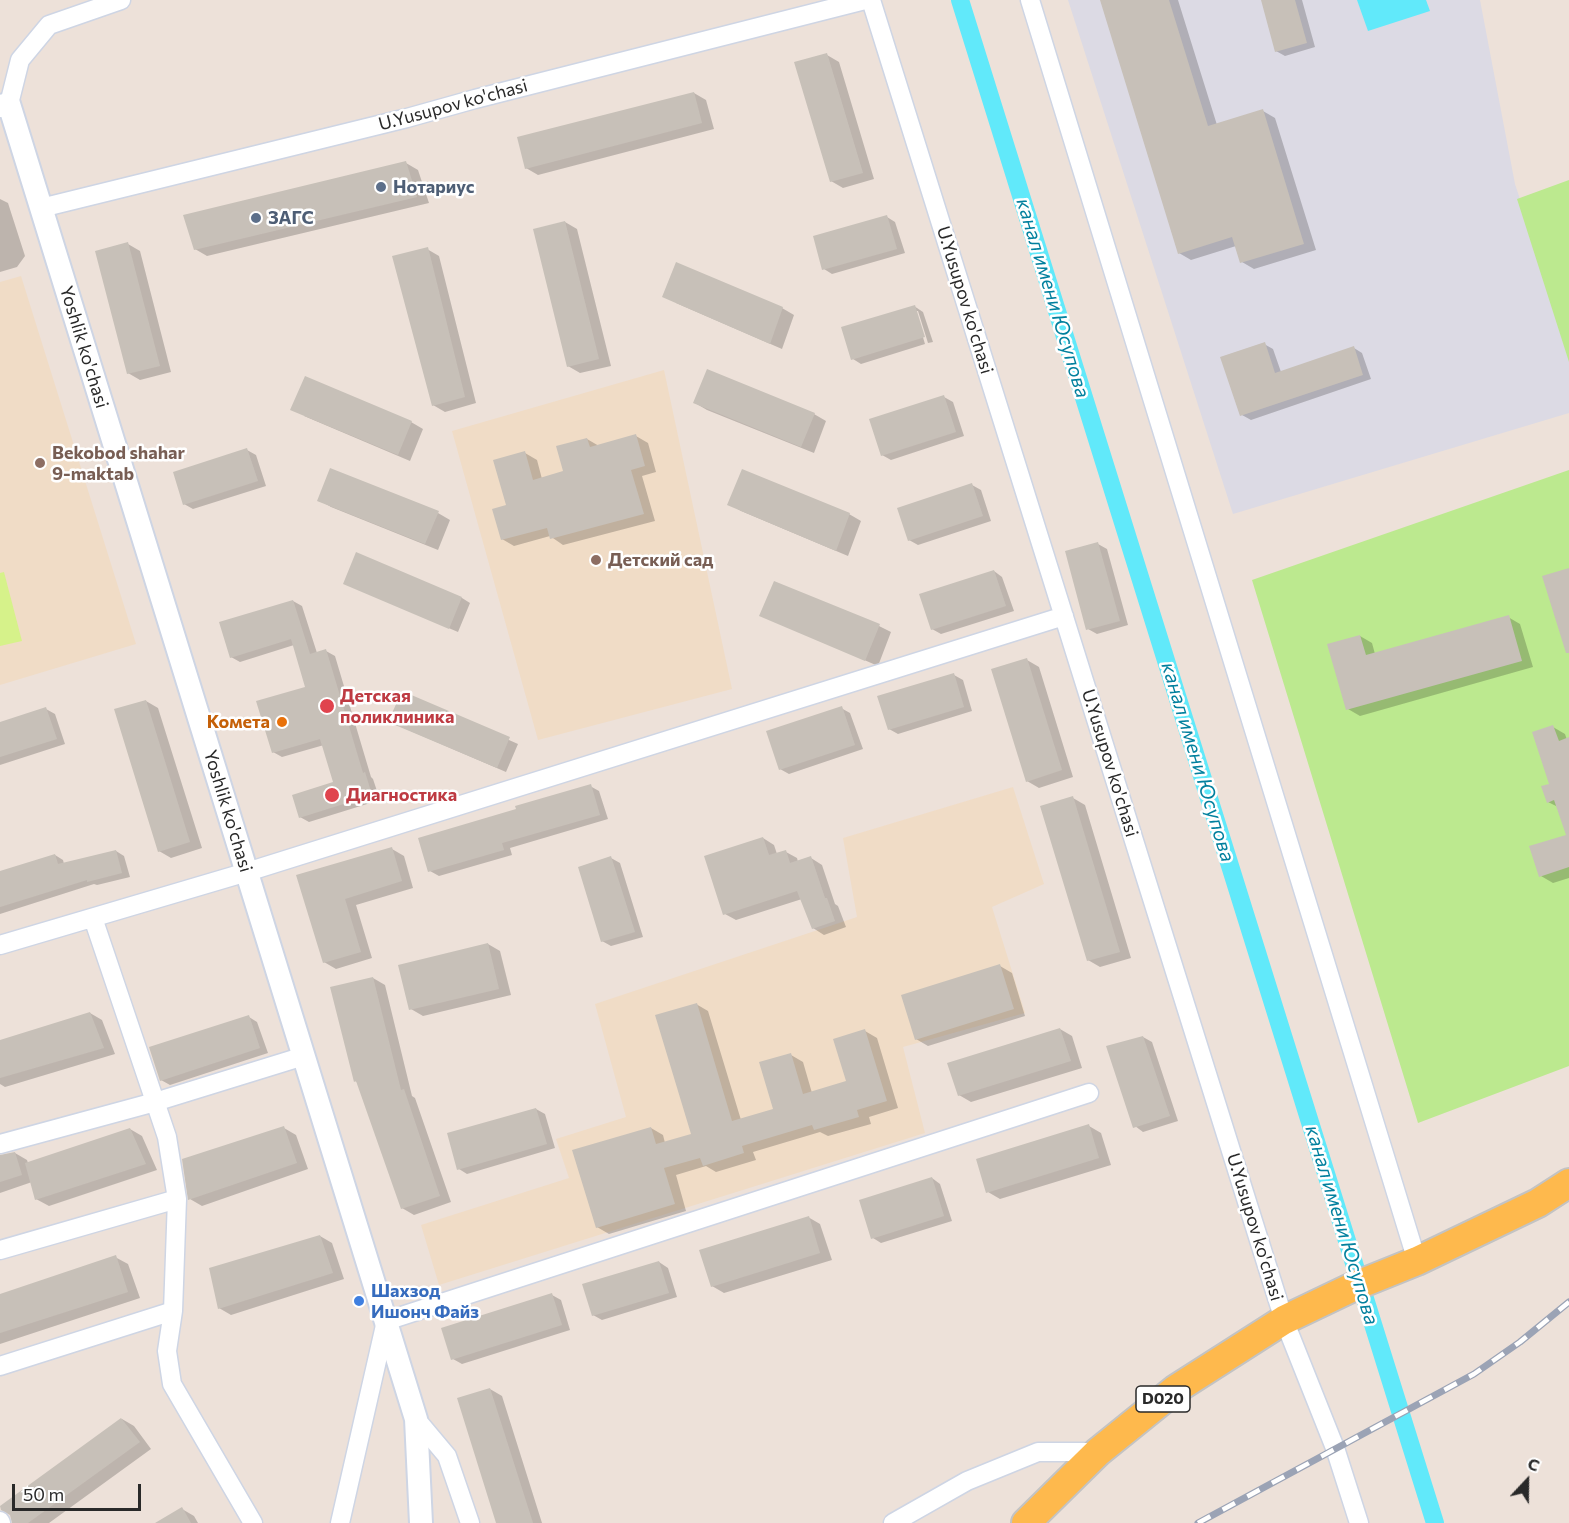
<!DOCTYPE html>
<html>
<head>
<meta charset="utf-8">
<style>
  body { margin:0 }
  #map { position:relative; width:1569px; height:1523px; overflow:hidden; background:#ede1d9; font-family:Commissioner,sans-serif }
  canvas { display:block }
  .north { position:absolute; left:1497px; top:1451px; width:60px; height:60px; -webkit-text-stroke:4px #fff; paint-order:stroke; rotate:22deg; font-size:16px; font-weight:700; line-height:24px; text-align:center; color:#292929 }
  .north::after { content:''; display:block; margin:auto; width:21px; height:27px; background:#292929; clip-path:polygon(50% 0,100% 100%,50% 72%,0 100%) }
  .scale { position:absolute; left:12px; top:1484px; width:129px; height:27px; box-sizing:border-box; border:3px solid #292929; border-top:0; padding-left:8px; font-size:18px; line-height:21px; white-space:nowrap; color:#292929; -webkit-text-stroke:4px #fff; paint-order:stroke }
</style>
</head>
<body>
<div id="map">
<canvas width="1569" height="1523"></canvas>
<div class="north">С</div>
<div class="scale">50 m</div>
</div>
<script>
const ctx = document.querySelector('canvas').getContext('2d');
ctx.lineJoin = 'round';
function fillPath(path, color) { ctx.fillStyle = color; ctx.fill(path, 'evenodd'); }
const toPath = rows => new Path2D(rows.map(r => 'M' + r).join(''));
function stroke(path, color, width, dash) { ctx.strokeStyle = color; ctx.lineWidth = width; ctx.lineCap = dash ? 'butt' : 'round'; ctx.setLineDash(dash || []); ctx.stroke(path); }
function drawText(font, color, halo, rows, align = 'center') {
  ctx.font = font + ' Commissioner,sans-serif'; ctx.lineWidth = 5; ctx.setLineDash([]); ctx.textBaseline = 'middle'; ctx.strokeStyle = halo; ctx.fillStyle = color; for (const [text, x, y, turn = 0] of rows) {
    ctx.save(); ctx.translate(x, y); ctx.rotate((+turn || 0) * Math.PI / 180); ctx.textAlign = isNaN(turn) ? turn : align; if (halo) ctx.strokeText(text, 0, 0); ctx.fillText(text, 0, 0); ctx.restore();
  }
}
fillPath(toPath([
  [1068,0,1480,0,1515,184,1569,346,1569,413,1233,514]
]), '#dcdae4');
fillPath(toPath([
  [21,276,136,644,0,685,0,282],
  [664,370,732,689,538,740,452,431],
  [1013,787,1044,884,992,907,1025,1013,903,1047,925,1133,439,1285,421,1225,569,1178,556,1139,626,1117,595,1004,857,917,843,838]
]), '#f0dcc6');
fillPath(toPath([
  [1569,180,1569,362,1517,199],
  [1569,470,1569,1066,1418,1123,1252,580]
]), '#bce98f');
fillPath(toPath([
  [4,572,22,641,0,646,0,573]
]), '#d6f28a');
fillPath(toPath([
  [1357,0,1426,0,1430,11,1368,31]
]), '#61e9fa');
fillPath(toPath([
  [1101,0,1178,0,1217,125,1263,111,1275,118,1316,250,1254,269,1242,262,1236,246,1191,260,1179,253],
  [1262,0,1302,0,1315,47,1285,56,1276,51],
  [827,55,839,62,874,179,843,188,831,181],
  [694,93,706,100,714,129,538,175,526,168],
  [406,163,418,170,429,203,207,256,195,249],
  [0,199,8,203,25,256,17,267,0,272],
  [887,217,895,222,905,253,832,274,824,269],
  [565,222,577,229,611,366,580,373,568,366],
  [128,244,140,251,171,372,140,380,128,373],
  [427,249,439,256,476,403,445,412,433,405],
  [676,303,782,308,794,315,782,349],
  [914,306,923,312,933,342,928,343,918,311,915,311,925,344,861,364,853,359],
  [1264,344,1273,349,1281,372,1354,348,1362,353,1371,379,1251,420,1242,415],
  [944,397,953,402,964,436,891,460,882,455],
  [695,403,814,414,826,421,814,453,707,410],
  [304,416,411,422,423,429,410,461],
  [636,436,648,443,656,472,642,476,655,521,563,545,550,536,514,546,502,539,508,506,525,453,537,460,542,479,565,472,587,439,599,446],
  [247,450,256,455,266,486,193,509,184,504],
  [972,485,981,490,991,521,918,545,909,540],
  [319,500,438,513,450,520,438,550,331,507],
  [729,504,849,514,861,521,848,556,741,511],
  [1098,544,1107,549,1128,625,1097,634,1088,629],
  [994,571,1002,577,1014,611,941,634,932,629],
  [775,583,879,626,891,632,878,666,761,615],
  [345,584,462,598,470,603,458,632],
  [293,601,302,606,317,653,326,651,335,656,371,777,373,779,380,800,309,822,300,817,335,783,324,745,282,757,273,752,307,688,294,645,240,662,231,657],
  [1508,617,1520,624,1533,667,1360,716,1348,709,1360,636,1372,643,1375,654],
  [1027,660,1039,667,1073,777,1039,788,1027,781],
  [954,675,963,680,972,711,898,734,889,729],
  [403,693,518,744,506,772,399,726],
  [146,701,158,708,202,848,171,858,159,851],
  [841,708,850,713,863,749,789,774,780,769],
  [46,709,55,714,65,744,0,765,0,723],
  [1553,727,1565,734,1567,740,1569,739,1569,878,1553,883,1541,876,1567,836,1558,807,1548,802],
  [590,786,599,791,608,819,510,848,512,855,439,876,430,871,518,810],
  [1073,798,1085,805,1131,958,1100,967,1088,960],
  [763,838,774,845,777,854,786,852,797,858,798,862,811,858,822,865,835,904,838,906,846,927,824,935,813,928,802,899,736,920,725,914],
  [392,849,404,856,413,888,356,905,372,958,336,969,324,962,298,876],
  [116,851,124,856,130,877,97,885,94,884,0,914,0,873,55,855,63,860,64,864],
  [611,858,620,863,643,937,611,946,602,941],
  [488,944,500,951,511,995,423,1016,411,1009],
  [1000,966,1012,973,1025,1016,928,1046,916,1039],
  [373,978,385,985,412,1096,415,1098,451,1202,414,1215,402,1208,359,1083,355,1081],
  [696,1004,708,1011,741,1120,775,1110,791,1055,803,1062,812,1093,848,1082,865,1031,877,1038,898,1108,869,1117,871,1124,828,1136,820,1132,753,1152,756,1160,716,1172,706,1166,676,1175,686,1211,609,1234,597,1227,651,1128,663,1135,665,1143,693,1135],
  [90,1013,102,1020,115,1054,5,1087,0,1084,0,1042],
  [249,1017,257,1022,268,1053,170,1085,161,1080],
  [1060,1029,1072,1036,1082,1068,971,1102,959,1095],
  [1143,1037,1152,1042,1178,1121,1143,1132,1135,1126],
  [536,1109,545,1114,555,1148,467,1174,459,1169],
  [1089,1126,1101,1133,1111,1165,1000,1199,988,1192],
  [284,1128,296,1135,308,1169,202,1206,190,1199],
  [130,1129,142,1136,157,1170,49,1206,36,1199,32,1182,0,1193,0,1156,15,1153,27,1160,28,1163],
  [932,1178,940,1184,952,1221,881,1243,873,1238],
  [808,1217,820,1224,832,1260,724,1293,712,1286],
  [320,1236,332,1243,344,1279,231,1315,219,1308],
  [115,1257,128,1264,140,1298,0,1344,0,1295],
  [659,1262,668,1268,677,1297,602,1320,593,1315],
  [552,1295,561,1300,570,1330,462,1364,453,1359],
  [490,1389,502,1396,542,1523,498,1523],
  [122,1419,134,1426,151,1449,49,1523,13,1523,11,1515],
  [182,1509,194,1516,198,1523,158,1523]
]), '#0003');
stroke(toPath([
  [960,0,1435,1523]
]), '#61e9fa', 18);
fillPath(toPath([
  [1100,0,1169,0,1208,126,1263,109,1304,244,1240,263,1232,237,1178,254],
  [1261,0,1295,0,1307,43,1275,52],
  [827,53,863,173,830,182,794,62],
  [694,92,702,123,525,169,517,137],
  [406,161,417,197,194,250,183,215],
  [887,215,897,249,822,270,813,236],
  [565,221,599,359,567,367,533,229],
  [128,242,160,366,127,374,95,251],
  [428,247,465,397,432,406,392,256],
  [676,262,783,307,770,344,662,297],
  [915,305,925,337,851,360,841,327],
  [1265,342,1275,373,1354,346,1363,375,1240,416,1220,357],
  [707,369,815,413,801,447,693,403],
  [305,376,412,421,398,455,290,410],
  [944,395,956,432,881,456,869,419],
  [636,434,645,466,631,470,644,514,550,539,547,528,501,540,492,509,506,505,493,460,525,451,533,480,563,471,556,446,587,438,590,447],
  [247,448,258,481,183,505,173,472],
  [330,468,439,511,425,544,317,501],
  [742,469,850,513,836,551,727,505],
  [972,483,983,516,908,541,897,508],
  [1098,542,1120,621,1086,630,1065,551],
  [356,552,462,597,449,629,343,584],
  [1569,568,1569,653,1566,653,1542,576],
  [994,570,1006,606,931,630,919,594],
  [774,581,880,624,865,661,759,616],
  [293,600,310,654,326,649,363,773,365,772,372,795,299,818,292,795,333,782,320,739,272,753,256,701,305,687,291,639,230,658,219,622],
  [1509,615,1522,661,1346,710,1327,644,1360,635,1366,655],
  [1027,658,1062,770,1026,782,991,669],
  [954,673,964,707,888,730,877,696],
  [402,691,510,737,497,768,388,722],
  [146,700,190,842,158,852,114,709],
  [842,706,855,745,779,770,766,731],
  [46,707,57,739,0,757,0,722],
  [1553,725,1559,741,1569,737,1569,867,1539,877,1529,846,1566,835,1554,800,1547,803,1541,786,1549,784,1532,732],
  [591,784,600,815,502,843,504,850,428,872,418,838,516,809,515,806],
  [1073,796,1120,952,1087,961,1040,806],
  [763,837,769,855,786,850,790,863,811,856,825,898,827,898,835,921,812,929,797,891,723,915,704,856],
  [392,847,402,881,345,899,361,952,323,963,296,875],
  [116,850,122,873,87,882,87,880,0,907,0,871,55,854,58,864],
  [611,856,635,932,601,942,578,867],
  [488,943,499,989,409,1010,398,965],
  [1000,964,1014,1009,915,1040,901,995],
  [373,977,401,1090,404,1089,440,1196,401,1209,356,1081,354,1082,330,987],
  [697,1003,732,1121,773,1109,759,1062,791,1053,803,1094,846,1081,833,1039,865,1029,887,1101,857,1110,859,1117,814,1130,812,1125,742,1146,744,1153,703,1166,700,1158,664,1168,675,1204,596,1228,572,1150,651,1127,656,1144,691,1134,655,1015],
  [90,1012,104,1048,0,1078,0,1040],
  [249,1015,260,1048,160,1081,149,1047],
  [1060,1028,1071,1061,958,1096,947,1063],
  [1143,1036,1170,1116,1133,1128,1106,1046],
  [536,1108,547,1144,457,1170,447,1133],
  [1089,1124,1099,1158,986,1193,976,1159],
  [284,1126,297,1163,188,1200,182,1159],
  [130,1128,146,1164,35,1200,25,1163],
  [15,1152,22,1175,0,1182,0,1155],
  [932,1177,944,1216,871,1239,859,1200],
  [809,1216,820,1253,711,1287,699,1250],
  [320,1235,333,1273,218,1309,209,1268],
  [116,1255,128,1292,0,1333,0,1294],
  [659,1261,669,1293,592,1316,582,1284],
  [552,1293,562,1325,451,1360,441,1328],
  [490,1388,533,1523,496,1523,457,1398],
  [121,1418,140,1442,28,1523,12,1523,10,1515,1,1510,0,1506],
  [182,1507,191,1523,155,1523]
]), '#c7c0b8');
const minor = toPath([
  [871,0,1284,1320,1335,1448,1359,1523],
  [1030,0,1417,1261],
  [9,104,20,60,49,25,121,0],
  [41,208,407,118,475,99,865,0],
  [93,918,167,1137,177,1199,173,1311,167,1351,172,1384,253,1523],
  [0,945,247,872,1064,616],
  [0,1144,155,1102,304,1056],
  [0,1250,177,1199],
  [0,1366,173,1311],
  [416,1419,447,1456,470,1523],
  [0,1521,1,1523],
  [340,1523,386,1321,1089,1093],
  [893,1523,967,1481,1038,1452,1098,1452]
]);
const tertiary = toPath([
  [0,106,9,104,416,1419,421,1523]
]);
const primary = toPath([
  [1026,1523,1098,1452,1176,1389,1284,1320,1355,1286,1417,1261,1538,1203,1569,1183]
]);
stroke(minor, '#ced5e4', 21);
stroke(tertiary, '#ced5e4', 26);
stroke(primary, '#c3c3c3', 32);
stroke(minor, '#fff', 18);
stroke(tertiary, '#fff', 22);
stroke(primary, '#feb94d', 28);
const rail = toPath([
  [1198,1523,1474,1374,1520,1342,1569,1302]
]);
stroke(rail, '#9ba3b5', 7);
stroke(rail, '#fff', 4.5, [14]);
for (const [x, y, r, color] of [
  [381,187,6,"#5c6f8a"],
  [256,218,6,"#5c6f8a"],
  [40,463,6,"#8d6e63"],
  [596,560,6,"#8d6e63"],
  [327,706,8,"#e0444e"],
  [282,722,6,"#e8710a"],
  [332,795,8,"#e0444e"],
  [359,1301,6,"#3f7fe0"]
]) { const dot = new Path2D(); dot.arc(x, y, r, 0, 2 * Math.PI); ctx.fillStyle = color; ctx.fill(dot); stroke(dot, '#fff', 2); }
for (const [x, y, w] of [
  [1163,1399,54]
]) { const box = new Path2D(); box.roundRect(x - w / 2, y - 13, w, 26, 4.5); ctx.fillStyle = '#fff'; ctx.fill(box); stroke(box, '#292929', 1.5); }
drawText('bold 16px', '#292929', null, [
  ["D020",1163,1399]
]);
drawText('18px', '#292929', '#fff', [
  ["U.Yusupov ko'chasi",453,105,-15],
  ["U.Yusupov ko'chasi",965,300,73],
  ["Yoshlik ko'chasi",84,347,73],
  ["U.Yusupov ko'chasi",1110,763,73],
  ["Yoshlik ko'chasi",228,811,73],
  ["U.Yusupov ko'chasi",1255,1227,73]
]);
drawText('bold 18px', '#4e5e75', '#fff', [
  ["Нотариус",393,187],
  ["ЗАГС",268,218]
], 'left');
drawText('bold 18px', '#785e54', '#fff', [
  ["Bekobod shahar",52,453],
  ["9-maktab",52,474],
  ["Детский сад",608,560]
], 'left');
drawText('bold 18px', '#be3a42', '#fff', [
  ["Детская",340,696],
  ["поликлиника",340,717],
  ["Диагностика",346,795]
], 'left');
drawText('bold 18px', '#c56008', '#fff', [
  ["Комета",270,722]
], 'right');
drawText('bold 18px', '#366cbe', '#fff', [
  ["Шахзод",371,1291],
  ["Ишонч Файз",371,1312]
], 'left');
drawText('italic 20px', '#02809e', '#fff', [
  ["канал имени Юсупова",1053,298,73],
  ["канал имени Юсупова",1198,762,73],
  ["канал имени Юсупова",1342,1225,73]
]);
</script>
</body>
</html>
